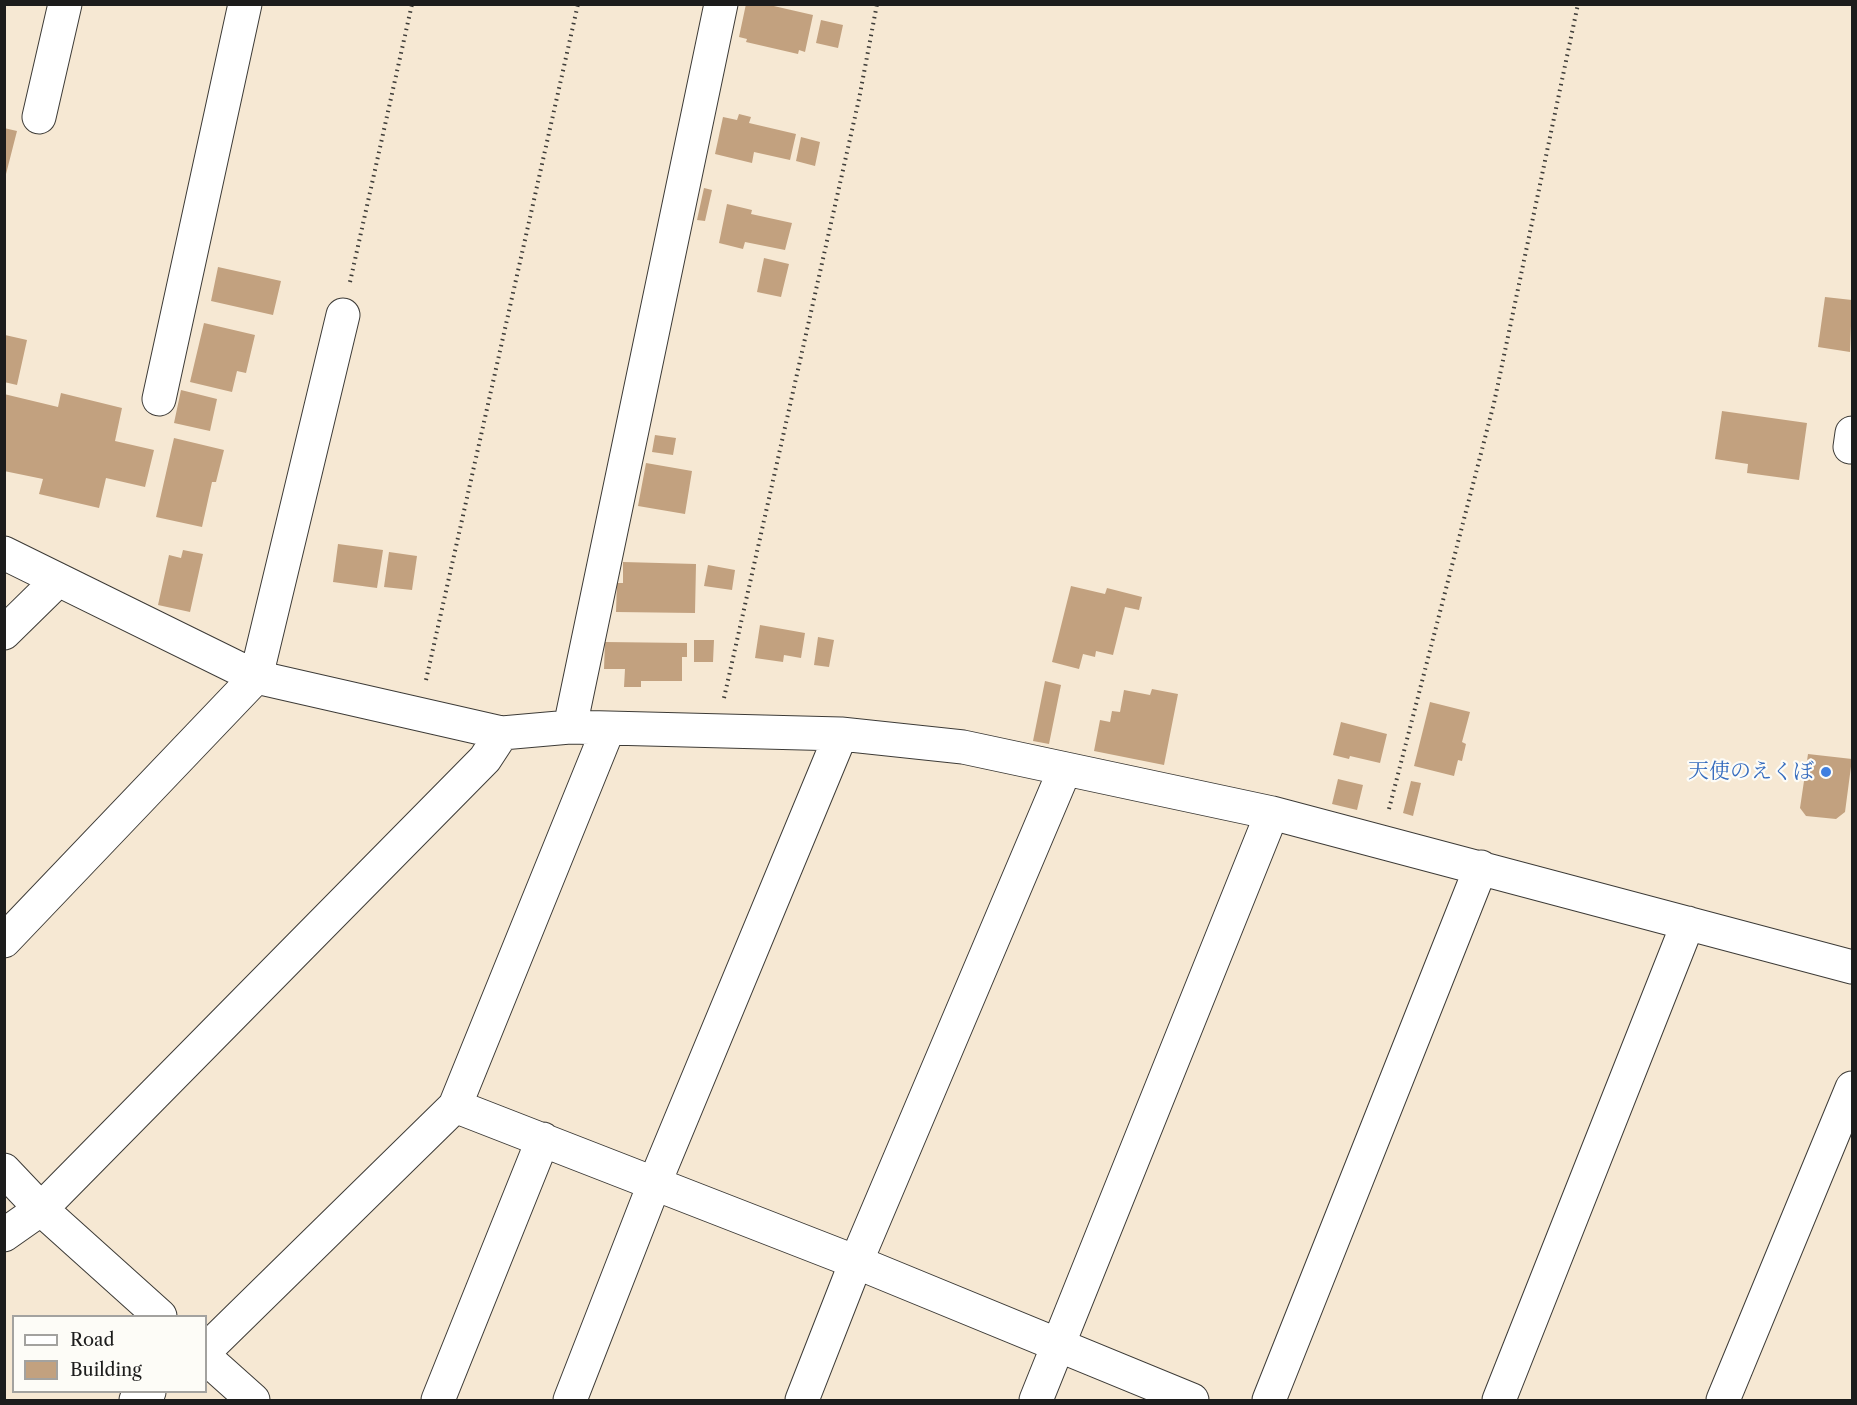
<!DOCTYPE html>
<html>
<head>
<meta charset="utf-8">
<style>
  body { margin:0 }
  #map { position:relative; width:1857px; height:1405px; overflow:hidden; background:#f6e8d3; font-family:"Libre Caslon Text",serif }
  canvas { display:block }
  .frame { position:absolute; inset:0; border:6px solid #1c1c1c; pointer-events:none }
  .legend { position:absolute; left:12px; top:1315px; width:195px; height:78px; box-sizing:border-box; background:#fdfcf7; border:2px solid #a3a29f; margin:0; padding:8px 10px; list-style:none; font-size:18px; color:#1c1c1c }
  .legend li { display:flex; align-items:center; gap:12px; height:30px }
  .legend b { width:30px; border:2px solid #a3a29f }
</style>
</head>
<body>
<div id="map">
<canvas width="1857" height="1405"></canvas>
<div class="frame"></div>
<ul class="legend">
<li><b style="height:8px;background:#fff"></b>Road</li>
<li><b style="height:16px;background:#c2a17f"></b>Building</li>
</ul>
</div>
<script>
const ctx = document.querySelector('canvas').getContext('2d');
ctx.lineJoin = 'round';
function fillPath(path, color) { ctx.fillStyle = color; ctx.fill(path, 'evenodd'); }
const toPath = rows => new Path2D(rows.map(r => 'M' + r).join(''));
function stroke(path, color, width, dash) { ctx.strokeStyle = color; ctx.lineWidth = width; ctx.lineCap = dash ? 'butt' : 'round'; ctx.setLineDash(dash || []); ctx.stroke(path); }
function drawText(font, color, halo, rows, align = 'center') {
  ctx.font = font + ' "Libre Caslon Text","Noto Serif JP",serif'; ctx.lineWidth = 4.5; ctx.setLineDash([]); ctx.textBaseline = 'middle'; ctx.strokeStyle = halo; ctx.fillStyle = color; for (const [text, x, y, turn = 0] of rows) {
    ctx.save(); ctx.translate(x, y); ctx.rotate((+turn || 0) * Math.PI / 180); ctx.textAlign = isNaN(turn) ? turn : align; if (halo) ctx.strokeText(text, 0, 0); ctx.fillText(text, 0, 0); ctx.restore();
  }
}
fillPath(toPath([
  [746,4,765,4,813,15,805,52,799,50,798,54,746,42,747,39,739,37],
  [821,20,843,25,838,48,816,43],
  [739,114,751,117,749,123,796,134,790,160,754,152,752,163,715,154,723,117,737,120],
  [4,128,17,131,5,178,4,178],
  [801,137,820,142,815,166,796,161],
  [704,188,712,190,705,221,697,220],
  [727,204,752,210,751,214,792,223,785,250,745,242,743,249,719,243],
  [764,258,789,264,781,297,757,292],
  [218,267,281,281,273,315,211,301],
  [1825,297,1852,300,1850,352,1818,347],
  [204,323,255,335,246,373,237,371,232,392,190,382],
  [5,335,27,340,17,385,4,382],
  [181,390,217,399,210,431,174,423],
  [61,393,122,408,115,441,154,450,145,487,106,478,99,508,39,494,43,479,4,471,4,394,58,407],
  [1722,411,1807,423,1799,480,1747,473,1748,464,1715,459],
  [655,435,676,438,673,455,652,452],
  [174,438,224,450,216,482,212,482,202,527,156,517],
  [646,463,692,471,685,514,638,506],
  [338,544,383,550,377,588,333,582],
  [183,550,203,554,190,612,158,605,169,555,181,558],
  [389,552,417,556,412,590,384,587],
  [623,562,696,564,695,613,616,612,617,583,623,583],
  [708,565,735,570,732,590,704,586],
  [1071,586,1105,594,1107,588,1142,597,1139,610,1125,607,1113,655,1096,651,1095,657,1083,654,1079,669,1052,662],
  [760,625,805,633,801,658,784,655,783,662,755,658],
  [818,637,834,640,829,667,814,665],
  [694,640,714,640,713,662,694,662],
  [605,642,687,643,687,657,682,657,682,681,641,681,641,687,624,687,625,669,604,669],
  [1045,681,1061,685,1049,744,1033,741],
  [1152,689,1178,694,1164,765,1094,751,1100,720,1110,722,1112,711,1120,712,1124,690,1150,695],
  [1430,702,1470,712,1462,742,1466,744,1462,761,1458,760,1454,776,1414,766],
  [1341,722,1387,734,1380,763,1350,756,1349,759,1333,755],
  [1808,754,1852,759,1845,812,1836,819,1806,816,1800,808],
  [1338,779,1363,785,1357,810,1332,804],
  [1411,781,1421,783,1413,816,1403,813]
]), '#c2a17f');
const minor = toPath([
  [39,117,65,4],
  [159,399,245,4],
  [1850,447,1852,433],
  [4,553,256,677,502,733,570,727,841,734,963,747,1272,813,1852,967],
  [4,633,58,580],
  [570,727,721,4],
  [4,941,256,677,343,315],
  [455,1106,856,1262,1192,1400],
  [4,1170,41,1209,160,1316],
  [4,1235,41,1209,485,759,502,733],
  [206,1350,455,1106,608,729],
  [206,1358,253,1400],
  [136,1400,149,1392],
  [438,1400,543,1139],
  [570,1400,655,1182,841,734],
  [802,1400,856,1262,1065,769],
  [1036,1400,1272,813],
  [1269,1400,1481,867],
  [1499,1400,1688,923],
  [1723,1400,1852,1088]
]);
stroke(minor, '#3d3b37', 35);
stroke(toPath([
  [350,282,412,4],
  [426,680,578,4],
  [724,698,859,99,877,4],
  [1389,809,1494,403,1578,4]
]), '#3d3b37', 4, [1.5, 4.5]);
stroke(minor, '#fff', 33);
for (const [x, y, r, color] of [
  [1826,772,6,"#3f7fe0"]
]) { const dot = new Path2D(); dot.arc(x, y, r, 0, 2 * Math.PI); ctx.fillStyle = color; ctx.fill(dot); stroke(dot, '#fdfcf7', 2); }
drawText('21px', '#366cbe', '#fdfcf7', [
  ["天使のえくぼ",1814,772]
], 'right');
</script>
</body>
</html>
